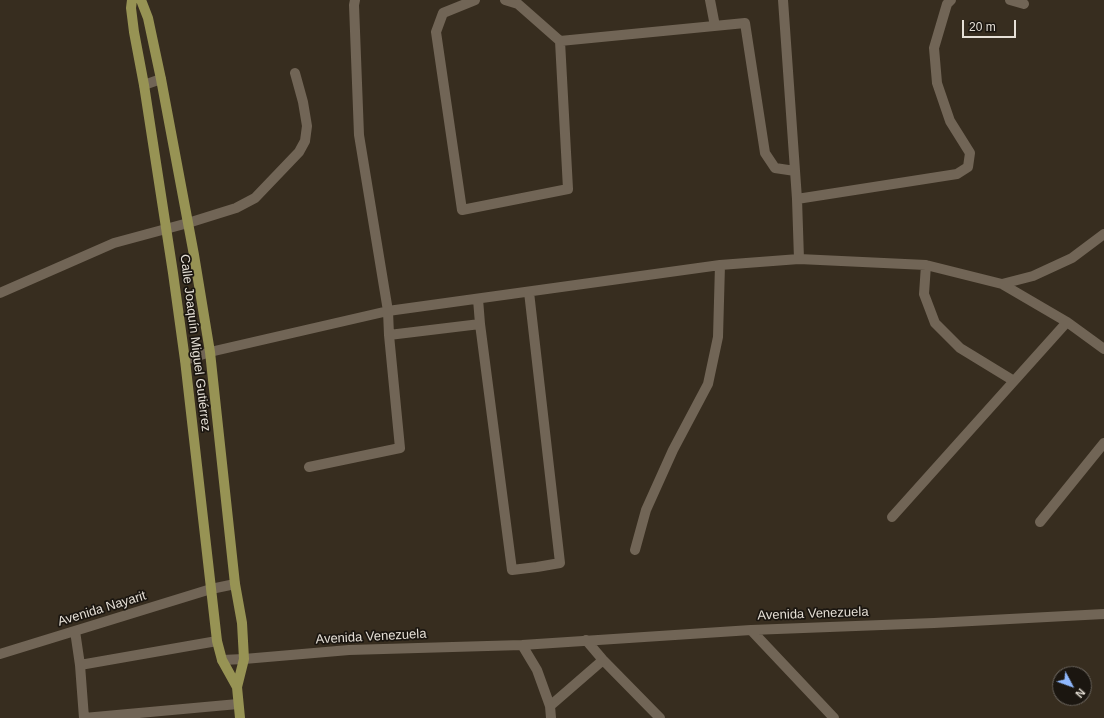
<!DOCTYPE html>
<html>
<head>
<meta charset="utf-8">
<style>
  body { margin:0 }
  #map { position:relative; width:1104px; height:718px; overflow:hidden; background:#372d1f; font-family:Helvetica,sans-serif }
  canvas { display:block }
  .north { position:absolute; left:1052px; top:666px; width:40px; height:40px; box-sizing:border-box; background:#1b1610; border:1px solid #6c665f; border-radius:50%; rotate:131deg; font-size:11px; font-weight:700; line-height:16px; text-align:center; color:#e5dfd6 }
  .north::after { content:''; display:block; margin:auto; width:14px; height:18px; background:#8fb8fd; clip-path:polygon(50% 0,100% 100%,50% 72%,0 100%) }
  .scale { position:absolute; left:962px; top:20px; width:54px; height:18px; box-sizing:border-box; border:2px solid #e5dfd6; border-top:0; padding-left:5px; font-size:12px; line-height:14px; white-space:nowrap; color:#e5dfd6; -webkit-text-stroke:3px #1b1610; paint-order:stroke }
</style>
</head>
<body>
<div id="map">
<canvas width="1104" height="718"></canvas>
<div class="north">N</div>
<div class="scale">20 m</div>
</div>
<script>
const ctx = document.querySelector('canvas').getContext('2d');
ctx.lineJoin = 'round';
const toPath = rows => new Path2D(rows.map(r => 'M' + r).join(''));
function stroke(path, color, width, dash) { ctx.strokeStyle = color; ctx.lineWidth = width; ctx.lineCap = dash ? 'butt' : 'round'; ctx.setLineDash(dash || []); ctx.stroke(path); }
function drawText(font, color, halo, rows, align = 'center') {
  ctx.font = font + ' Helvetica,sans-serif'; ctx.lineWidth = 3.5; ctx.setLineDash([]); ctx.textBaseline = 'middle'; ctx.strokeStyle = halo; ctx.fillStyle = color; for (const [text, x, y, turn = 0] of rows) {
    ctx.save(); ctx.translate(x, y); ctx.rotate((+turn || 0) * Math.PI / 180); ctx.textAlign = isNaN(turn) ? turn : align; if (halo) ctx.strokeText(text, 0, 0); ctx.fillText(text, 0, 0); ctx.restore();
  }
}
stroke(toPath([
  [475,0,443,13,436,32,462,210,568,189,560,41,745,23,765,153,775,168,795,171],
  [505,0,518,4,560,41],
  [710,0,715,26],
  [783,0,797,199,799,259],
  [1010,0,1024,4],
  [144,85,161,79],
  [797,199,957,174,968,167,970,153,950,121,937,83,934,48,947,4,951,0],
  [926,265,924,294,935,323,960,348,1014,381],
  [1002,284,1033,276,1072,258,1104,234],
  [0,293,114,243,188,223,236,208,255,198,299,152,305,141,307,126,303,102,295,73],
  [478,299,480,324],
  [389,335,480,324,512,570,537,567,560,563,529,292],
  [185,360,210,352,388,311,720,265,799,259,926,265,1002,284,1067,322,1104,349],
  [309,467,400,448,389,335,388,311,359,135,354,5,355,0],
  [892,517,1067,322],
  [1040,522,1104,443],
  [635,550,646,510,673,450,708,384,718,337,720,265],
  [751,630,834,718],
  [75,631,80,665,84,718],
  [586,640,603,660,660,718],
  [522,645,537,670,550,706,551,718],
  [0,654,211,589,235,584],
  [222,660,244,659,349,650,522,645,751,630,934,623,1104,614],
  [80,665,217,641],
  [550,706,603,660],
  [84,718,238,704]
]), '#716556', 10);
stroke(toPath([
  [132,0,131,8,134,32,144,85,173,273,185,360,217,641,222,660,237,687],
  [141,0,148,18,161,79,194,255,210,352,235,584,242,623,244,659,237,687,240,718]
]), '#979354', 10);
drawText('13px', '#e5dfd6', '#1b1610', [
  ["Calle Joaquín Miguel Gutiérrez",195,343,83],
  ["Avenida Nayarit",102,609,-17],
  ["Avenida Venezuela",813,614,-2],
  ["Avenida Venezuela",371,637,-3]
]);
</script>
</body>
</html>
